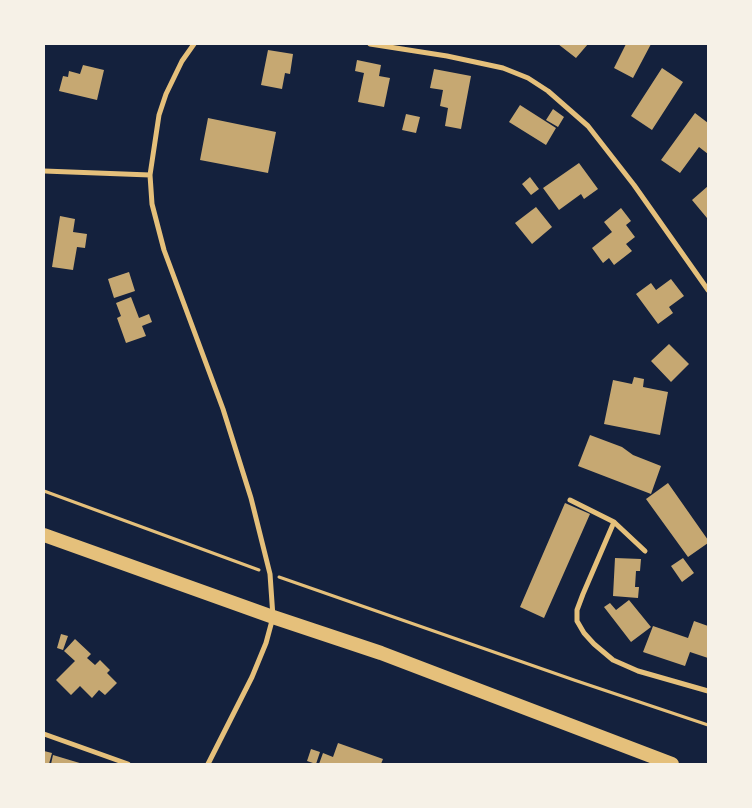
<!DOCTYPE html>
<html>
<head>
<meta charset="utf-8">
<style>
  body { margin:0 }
  #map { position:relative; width:752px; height:808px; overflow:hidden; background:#14213d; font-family:Commissioner,sans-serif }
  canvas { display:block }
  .frame { position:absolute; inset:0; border:45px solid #f6f1e7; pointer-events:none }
</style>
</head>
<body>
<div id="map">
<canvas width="752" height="808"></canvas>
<div class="frame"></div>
</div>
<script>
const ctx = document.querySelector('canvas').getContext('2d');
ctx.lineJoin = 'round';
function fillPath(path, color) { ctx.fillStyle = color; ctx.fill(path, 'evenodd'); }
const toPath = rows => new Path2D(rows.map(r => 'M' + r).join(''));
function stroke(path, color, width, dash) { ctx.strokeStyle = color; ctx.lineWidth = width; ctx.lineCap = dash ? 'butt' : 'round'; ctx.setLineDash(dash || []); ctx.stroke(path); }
fillPath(toPath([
  [558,44,588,44,576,58],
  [626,44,651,44,633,78,614,68],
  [268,50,293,54,290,74,285,73,282,89,261,85],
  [357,60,381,65,379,76,390,78,384,107,358,102,364,73,355,71],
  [83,65,104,70,97,100,59,91,63,76,68,77,69,71,80,74],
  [662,68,683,82,652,130,631,116],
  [434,69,471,76,461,129,445,126,448,108,440,106,443,90,430,88],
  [520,105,556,128,546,145,509,122],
  [553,109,564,117,558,127,546,120],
  [695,113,708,123,708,154,699,147,680,173,661,160],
  [406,114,420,117,416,133,402,130],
  [208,118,276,132,268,173,200,160],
  [579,163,598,189,584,199,581,194,559,210,543,188],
  [530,177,539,189,531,195,522,184],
  [708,186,708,217,707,218,692,200],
  [536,207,552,227,532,244,515,223],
  [621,208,631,221,626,225,635,237,626,244,632,251,614,265,609,258,603,263,592,248,612,232,604,222],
  [60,216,75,219,73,232,87,234,85,248,77,247,73,270,52,267],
  [129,272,135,291,114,298,108,279],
  [671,279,684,296,669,307,673,313,658,324,636,294,651,283,656,290],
  [131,297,139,318,149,314,152,322,142,326,146,336,126,343,117,318,121,316,116,303],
  [669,344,689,364,671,382,651,361],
  [634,377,644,379,643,387,668,392,660,435,604,424,613,380,632,384],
  [590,435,622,447,633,455,661,466,651,494,578,466],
  [668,483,708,540,708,543,688,557,646,499],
  [565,503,590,514,544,618,520,607],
  [615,558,641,559,640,571,636,571,635,587,639,587,638,598,613,596],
  [683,558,694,573,682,582,671,566],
  [629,600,651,627,631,642,604,607,610,603,616,610],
  [694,621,708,626,708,658,690,652,685,666,643,652,653,626,688,638],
  [61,634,68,636,63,650,57,648],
  [75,639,91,654,87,658,95,665,100,660,110,670,107,673,117,683,105,695,99,690,92,698,80,686,71,695,56,680,75,661,64,651],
  [338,743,383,759,381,764,319,764,323,753,333,757],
  [311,749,320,752,316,764,307,761],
  [44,751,52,753,49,764,44,764],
  [53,755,83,764,51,764]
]), '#c6a872');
stroke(toPath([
  [44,491,259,570],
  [279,577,574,680,708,725]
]), '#e5c07b', 3);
stroke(toPath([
  [194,44,182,61,166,94,159,115,150,175,152,204,164,250,223,409,251,498,270,574,273,617,266,643,252,677,208,764],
  [370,44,447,56,503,68,528,78,548,91,588,126,634,185,708,290],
  [44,171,150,175],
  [570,500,614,522,645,551],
  [614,522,583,594,577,610,577,621,584,633,594,644,613,660,638,671,708,691],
  [44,734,128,764]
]), '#e5c07b', 5);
stroke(toPath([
  [44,535,273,617,381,653,672,764]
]), '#e5c07b', 14);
</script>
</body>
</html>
